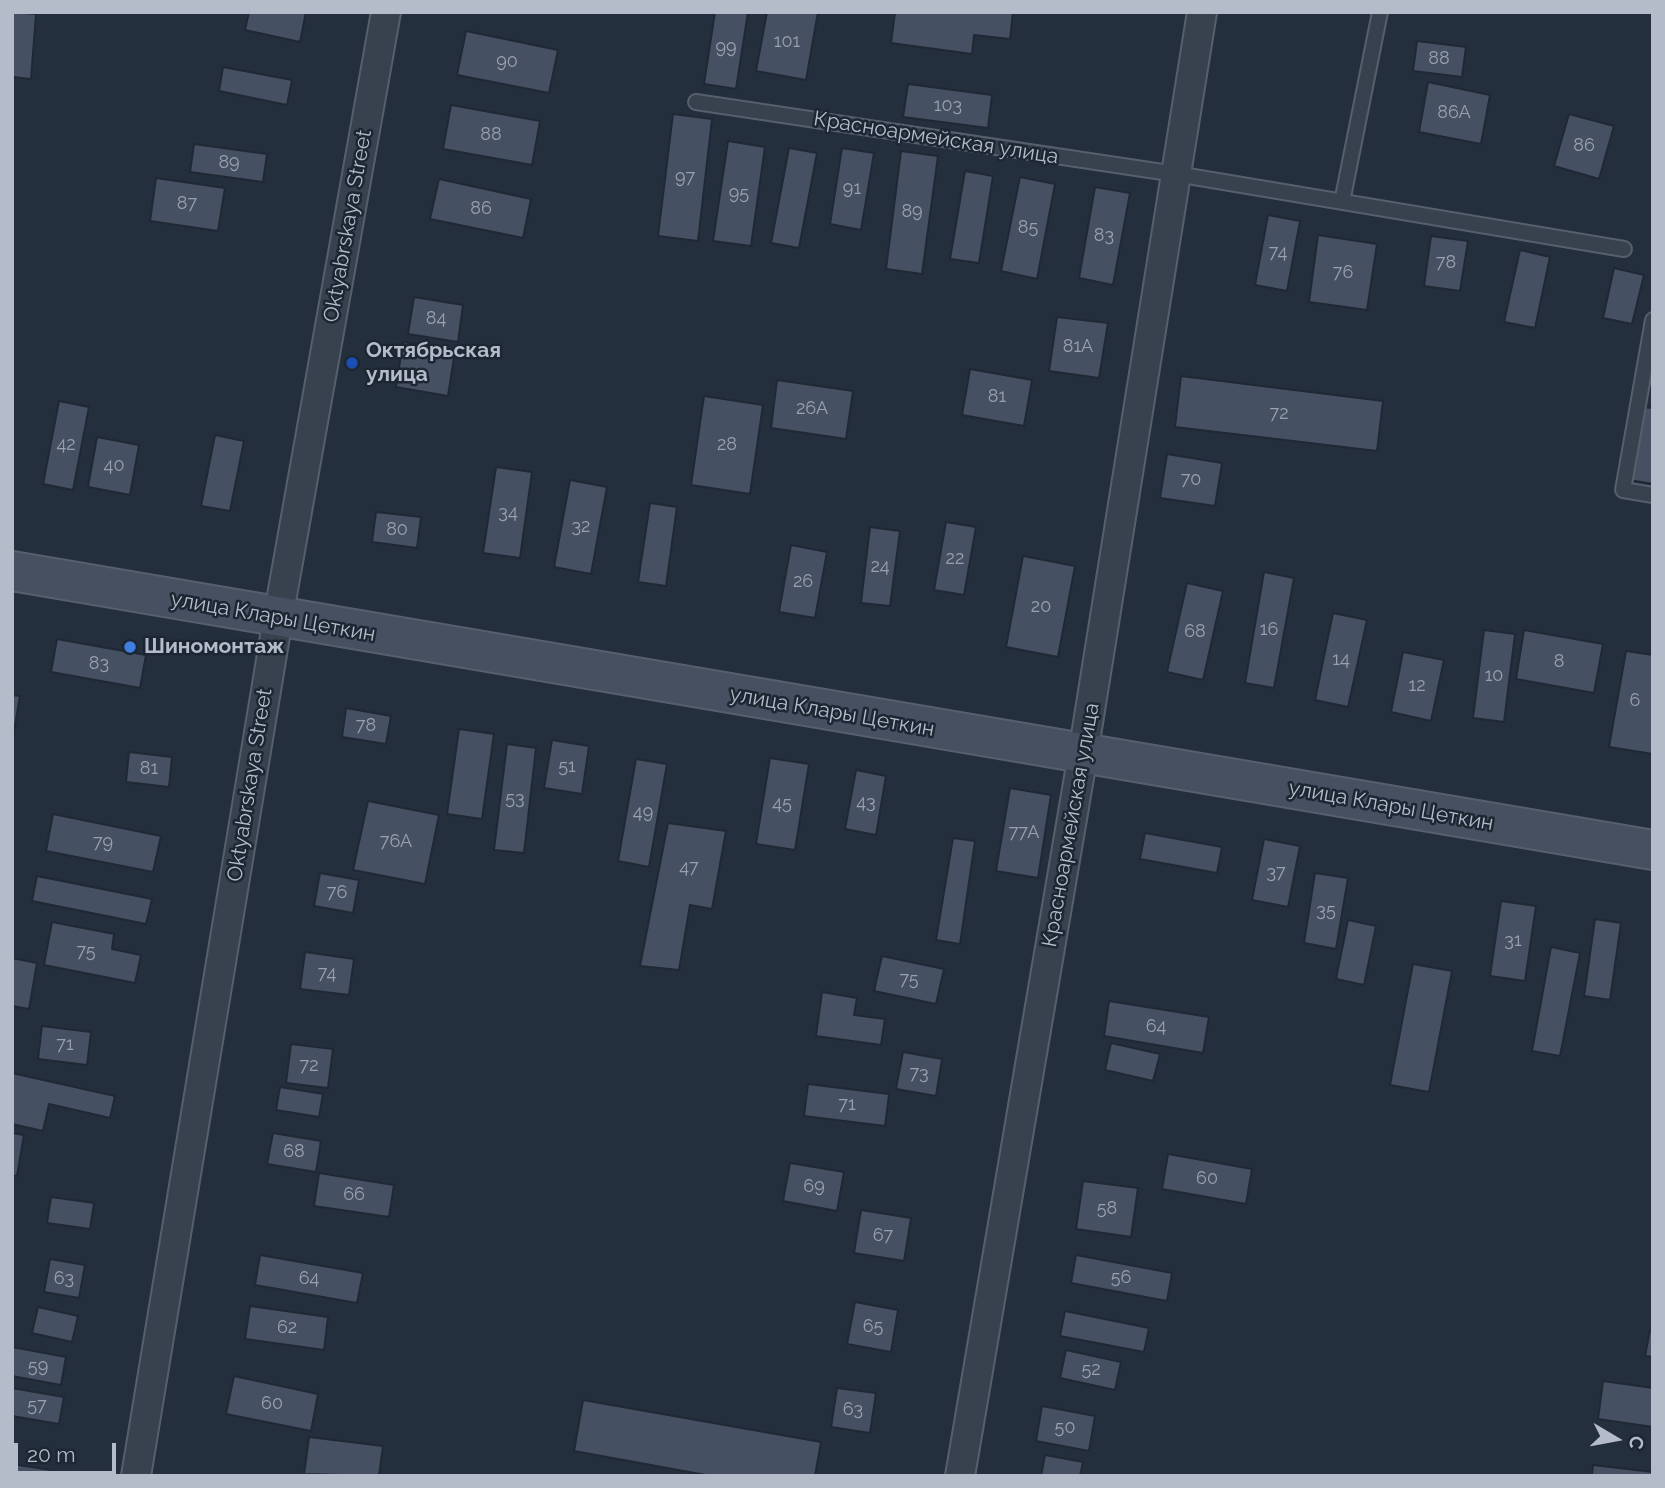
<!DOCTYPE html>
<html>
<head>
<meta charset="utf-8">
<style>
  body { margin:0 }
  #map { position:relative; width:1665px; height:1488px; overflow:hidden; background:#242f3e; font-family:Raleway,sans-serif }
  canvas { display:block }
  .frame { position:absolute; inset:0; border:14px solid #b4bcc9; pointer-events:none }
  .north { position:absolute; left:1581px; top:1404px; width:70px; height:70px; -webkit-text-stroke:5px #1d2633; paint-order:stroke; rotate:100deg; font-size:19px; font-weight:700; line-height:28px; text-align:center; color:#b4bcc9 }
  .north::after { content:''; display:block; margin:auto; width:24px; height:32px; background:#b4bcc9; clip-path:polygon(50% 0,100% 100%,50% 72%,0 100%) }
  .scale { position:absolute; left:14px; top:1443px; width:102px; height:32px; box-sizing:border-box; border:4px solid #b4bcc9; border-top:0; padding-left:9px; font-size:21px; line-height:24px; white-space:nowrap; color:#b4bcc9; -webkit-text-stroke:5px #1d2633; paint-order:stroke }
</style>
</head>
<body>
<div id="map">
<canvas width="1665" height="1488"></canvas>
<div class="frame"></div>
<div class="north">С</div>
<div class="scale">20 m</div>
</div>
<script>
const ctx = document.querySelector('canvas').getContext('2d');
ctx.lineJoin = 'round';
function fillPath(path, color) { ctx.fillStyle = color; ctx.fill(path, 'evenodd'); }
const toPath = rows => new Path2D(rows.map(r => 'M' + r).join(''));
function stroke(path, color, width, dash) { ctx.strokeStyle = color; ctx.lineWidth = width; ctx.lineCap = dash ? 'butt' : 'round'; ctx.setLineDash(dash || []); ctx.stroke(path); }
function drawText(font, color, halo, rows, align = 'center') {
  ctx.font = font + ' Raleway,sans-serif'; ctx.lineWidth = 5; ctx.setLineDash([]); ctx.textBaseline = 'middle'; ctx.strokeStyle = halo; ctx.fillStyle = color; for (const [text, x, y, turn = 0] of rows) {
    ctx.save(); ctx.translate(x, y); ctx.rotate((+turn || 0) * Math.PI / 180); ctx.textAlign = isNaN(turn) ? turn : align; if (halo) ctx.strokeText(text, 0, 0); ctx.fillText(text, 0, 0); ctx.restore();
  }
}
const building = toPath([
  [12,12,36,14,31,79,12,77,12,12],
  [249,12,306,12,300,42,245,30,249,12],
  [715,12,748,12,736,89,704,84,715,12],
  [767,12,818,12,806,80,756,71,767,12],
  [895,12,1013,12,1010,39,974,35,972,54,891,43,895,12],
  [466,31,558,50,549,93,457,75,466,31],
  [1417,41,1466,47,1462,77,1413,71,1417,41],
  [223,67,292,80,287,105,219,91,223,67],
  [1428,82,1490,95,1481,144,1419,132,1428,82],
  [908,84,992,95,988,128,903,117,908,84],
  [451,105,540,121,532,165,443,149,451,105],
  [673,114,712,119,698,241,658,236,673,114],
  [1569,114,1614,126,1599,179,1554,166,1569,114],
  [728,141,765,147,751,246,713,241,728,141],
  [194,144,267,154,263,182,190,172,194,144],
  [789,148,817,153,799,248,771,243,789,148],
  [842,148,874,153,861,230,830,224,842,148],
  [901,151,938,156,922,274,886,269,901,151],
  [965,171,993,176,979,263,950,259,965,171],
  [1020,177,1055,184,1037,279,1001,271,1020,177],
  [156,178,225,188,218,231,150,221,156,178],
  [439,179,531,199,523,238,430,219,439,179],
  [1095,187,1130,193,1113,285,1079,278,1095,187],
  [1268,215,1300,221,1287,291,1255,285,1268,215],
  [1318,235,1377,244,1367,310,1309,302,1318,235],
  [1431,236,1468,241,1460,291,1424,286,1431,236],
  [1520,250,1550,257,1535,328,1504,322,1520,250],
  [1614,268,1644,275,1632,324,1603,318,1614,268],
  [414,297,463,305,458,342,408,334,414,297],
  [1057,317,1108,323,1099,378,1049,371,1057,317],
  [403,342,455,351,448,396,396,387,403,342],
  [970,369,1032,380,1024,426,962,415,970,369],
  [1181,376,1383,401,1377,451,1175,427,1181,376],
  [777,380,853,391,846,439,771,428,777,380],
  [704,396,763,405,750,494,691,485,704,396],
  [59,401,89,407,73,490,43,484,59,401],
  [1642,407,1653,408,1653,484,1629,480,1642,407],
  [215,435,244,441,230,511,201,506,215,435],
  [97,437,139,445,130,495,88,487,97,437],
  [1167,454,1222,463,1215,506,1160,498,1167,454],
  [496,467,532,472,520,558,483,553,496,467],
  [570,480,607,487,591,574,554,567,570,480],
  [650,503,677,507,666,586,638,582,650,503],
  [376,512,421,517,417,548,372,542,376,512],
  [946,522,976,527,964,595,934,590,946,522],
  [870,527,900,531,890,606,861,603,870,527],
  [791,545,827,552,815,618,779,612,791,545],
  [1023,556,1075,566,1058,657,1006,647,1023,556],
  [1264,572,1294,578,1274,688,1245,683,1264,572],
  [1187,583,1223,591,1203,680,1167,672,1187,583],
  [1333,613,1367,620,1348,707,1315,700,1333,613],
  [1484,630,1515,634,1504,722,1473,718,1484,630],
  [1524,630,1603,644,1594,693,1516,679,1524,630],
  [57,639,146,655,140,688,51,672,57,639],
  [1626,651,1653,655,1653,754,1609,747,1626,651],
  [1403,652,1444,660,1431,721,1391,712,1403,652],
  [12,695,20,696,12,743,12,695],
  [346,708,391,716,386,744,342,737,346,708],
  [459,729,494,734,482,819,447,814,459,729],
  [552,740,589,746,582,794,544,788,552,740],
  [507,744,536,748,524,853,494,850,507,744],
  [129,752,172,757,169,787,126,782,129,752],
  [770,758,809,764,795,850,756,844,770,758],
  [636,759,667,764,649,867,618,861,636,759],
  [856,770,886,776,876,835,845,829,856,770],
  [1010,788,1051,795,1038,878,996,871,1010,788],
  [368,801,439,815,425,884,353,870,368,801],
  [53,814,161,836,153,872,46,851,53,814],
  [668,823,726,831,712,909,690,905,679,970,640,966,668,823],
  [1145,833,1222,847,1217,873,1140,859,1145,833],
  [953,838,975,841,960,944,936,940,953,838],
  [1264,839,1300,846,1288,907,1252,900,1264,839],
  [320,873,359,880,353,913,314,906,320,873],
  [1315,873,1348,878,1336,949,1304,943,1315,873],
  [37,876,152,899,146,924,32,901,37,876],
  [1501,901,1536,906,1525,981,1490,976,1501,901],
  [1595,919,1621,923,1610,1000,1584,996,1595,919],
  [1348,920,1376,926,1364,985,1336,979,1348,920],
  [52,922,114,934,112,949,141,955,135,983,44,965,52,922],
  [1551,947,1580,953,1560,1056,1532,1051,1551,947],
  [305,952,354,959,349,995,300,989,305,952],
  [882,956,944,969,936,1004,874,991,882,956],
  [12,958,37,963,29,1009,12,1006,12,958],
  [1413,964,1452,971,1429,1092,1390,1085,1413,964],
  [822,992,857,998,854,1015,885,1019,881,1045,816,1036,822,992],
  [1109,1001,1209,1017,1203,1053,1104,1036,1109,1001],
  [42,1026,91,1032,87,1065,38,1059,42,1026],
  [1111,1043,1160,1054,1153,1081,1105,1070,1111,1043],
  [291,1044,333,1049,328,1088,286,1083,291,1044],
  [903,1052,942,1059,936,1096,896,1089,903,1052],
  [12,1073,115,1096,110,1118,49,1104,43,1131,12,1124,12,1073],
  [808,1084,889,1094,885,1126,804,1116,808,1084],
  [280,1087,323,1094,319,1117,276,1110,280,1087],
  [12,1133,24,1135,17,1176,12,1175,12,1133],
  [273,1133,321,1141,316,1172,267,1164,273,1133],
  [1168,1154,1252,1169,1246,1204,1162,1189,1168,1154],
  [790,1163,844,1172,837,1211,783,1201,790,1163],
  [319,1173,394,1185,389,1217,314,1206,319,1173],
  [1083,1181,1138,1188,1131,1237,1076,1229,1083,1181],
  [51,1197,94,1203,90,1229,47,1223,51,1197],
  [861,1210,911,1218,904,1261,854,1253,861,1210],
  [260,1255,363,1273,357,1303,255,1285,260,1255],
  [1076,1255,1172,1273,1167,1301,1071,1283,1076,1255],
  [50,1259,85,1265,79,1298,44,1292,50,1259],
  [855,1302,898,1310,891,1352,847,1344,855,1302],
  [250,1306,328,1317,324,1350,245,1339,250,1306],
  [38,1307,78,1316,72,1342,32,1333,38,1307],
  [1065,1311,1149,1328,1144,1352,1060,1336,1065,1311],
  [1650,1330,1653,1330,1653,1357,1645,1356,1650,1330],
  [12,1347,66,1357,61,1385,12,1376,12,1347],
  [1066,1350,1121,1362,1115,1390,1060,1378,1066,1350],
  [234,1376,318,1394,311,1431,226,1414,234,1376],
  [1603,1381,1653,1388,1653,1427,1598,1419,1603,1381],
  [12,1388,64,1397,59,1424,12,1416,12,1388],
  [837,1388,876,1393,870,1433,831,1427,837,1388],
  [583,1400,821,1442,815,1476,711,1476,574,1451,583,1400],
  [1042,1406,1095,1416,1089,1451,1036,1441,1042,1406],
  [309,1437,383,1446,379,1476,304,1474,309,1437],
  [1045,1455,1083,1462,1080,1476,1041,1476,1045,1455],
  [12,1464,51,1470,50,1476,12,1476,12,1464],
  [1593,1465,1653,1472,1653,1476,1592,1476,1593,1465]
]);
fillPath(building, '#455162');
stroke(building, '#1f2835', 2);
const lane = toPath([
  [696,102,1176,174,1624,249],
  [1342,202,1380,12],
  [1653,320,1623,490,1653,495]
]);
const street = toPath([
  [136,1476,278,618,386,12],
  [960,1476,1083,754,1202,12]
]);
const secondary = toPath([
  [12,571,1653,850]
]);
stroke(lane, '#565f6c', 18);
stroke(street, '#565f6c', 32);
stroke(secondary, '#565f6c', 42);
stroke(lane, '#38414e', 14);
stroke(street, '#38414e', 28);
stroke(secondary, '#465061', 38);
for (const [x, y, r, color] of [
  [352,363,7,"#1a4fb4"],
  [130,647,7,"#3f7fe0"]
]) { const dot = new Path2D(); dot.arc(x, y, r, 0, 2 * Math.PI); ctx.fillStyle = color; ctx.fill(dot); stroke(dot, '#1d2633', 2.5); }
drawText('18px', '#98a1af', null, [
  ["101",787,42],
  ["99",726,48],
  ["88",1439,59],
  ["90",507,62],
  ["103",948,106],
  ["86А",1454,113],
  ["88",491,135],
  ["86",1584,146],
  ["89",229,163],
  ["97",685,178],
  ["91",852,189],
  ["95",739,194],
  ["87",187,204],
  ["86",481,209],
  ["89",912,212],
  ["85",1028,228],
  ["83",1104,236],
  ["74",1278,253],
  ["78",1446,263],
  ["76",1343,273],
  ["84",436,319],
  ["81А",1078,347],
  ["81",997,397],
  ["26А",812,409],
  ["72",1279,414],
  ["42",66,445],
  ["28",727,445],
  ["40",114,466],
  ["70",1191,480],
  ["34",508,513],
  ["32",581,527],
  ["80",397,530],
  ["22",955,559],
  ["24",880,567],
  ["26",803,582],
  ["20",1041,607],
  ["16",1269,630],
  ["68",1195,632],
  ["14",1341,660],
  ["8",1559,662],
  ["83",99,664],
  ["10",1494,676],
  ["12",1417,686],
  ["6",1635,701],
  ["78",366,726],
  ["51",567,767],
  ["81",149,769],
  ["53",515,799],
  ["43",866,803],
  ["45",782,804],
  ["49",643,813],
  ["77А",1024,833],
  ["76А",396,842],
  ["79",103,843],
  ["47",689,868],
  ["37",1276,873],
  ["76",337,893],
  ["35",1326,911],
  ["31",1513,941],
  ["75",86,952],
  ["74",327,974],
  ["75",909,980],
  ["64",1156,1027],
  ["71",65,1045],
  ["72",309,1066],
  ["73",919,1074],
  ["71",847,1105],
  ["68",294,1152],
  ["60",1207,1179],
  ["69",814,1187],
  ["66",354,1195],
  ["58",1107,1209],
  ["67",883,1236],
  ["56",1121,1278],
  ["63",64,1279],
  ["64",309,1279],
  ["65",873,1327],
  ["62",287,1328],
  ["59",38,1367],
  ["52",1091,1370],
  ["60",272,1404],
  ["57",37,1406],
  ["63",853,1410],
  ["50",1065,1428]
]);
drawText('21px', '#b4bcc9', '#1d2633', [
  ["Красноармейская улица",936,138,9],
  ["Oktyabrskaya Street",348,226,-80],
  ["улица Клары Цеткин",273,617,10],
  ["улица Клары Цеткин",832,712,10],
  ["Oktyabrskaya Street",250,785,-81],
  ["улица Клары Цеткин",1391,806,10],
  ["Красноармейская улица",1071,825,-80]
]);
drawText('bold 21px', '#b4bcc9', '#1d2633', [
  ["Октябрьская",366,351],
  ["улица",366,375],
  ["Шиномонтаж",144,647]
], 'left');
</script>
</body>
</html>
